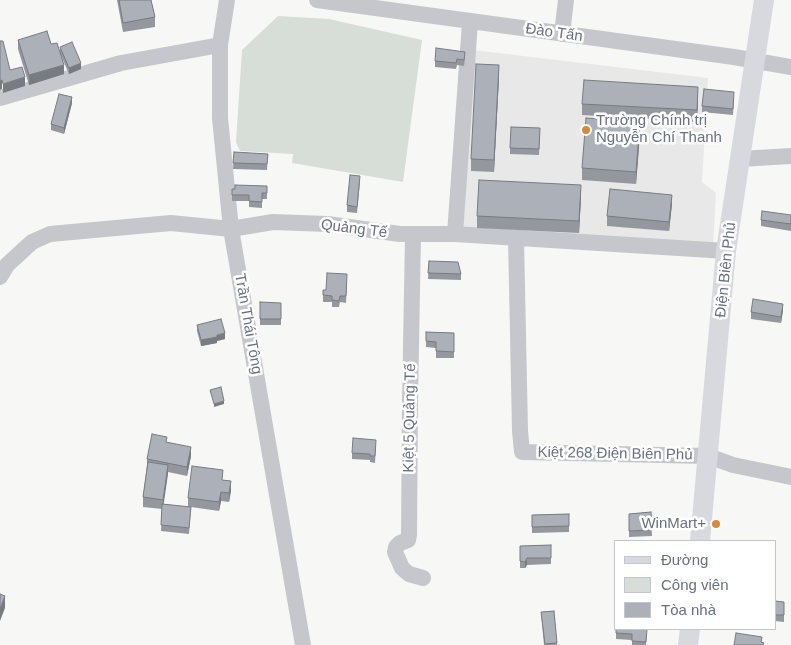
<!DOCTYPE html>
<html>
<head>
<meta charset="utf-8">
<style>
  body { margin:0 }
  #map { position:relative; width:791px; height:645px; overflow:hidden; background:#f7f8f5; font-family:Helvetica,sans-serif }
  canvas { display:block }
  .legend { position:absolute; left:614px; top:540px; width:162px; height:90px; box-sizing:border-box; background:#fff; border:1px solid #c3c6ce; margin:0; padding:6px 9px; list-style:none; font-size:15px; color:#697084 }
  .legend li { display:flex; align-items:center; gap:10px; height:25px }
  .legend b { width:25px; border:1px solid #c3c6ce }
</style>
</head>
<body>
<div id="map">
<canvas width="791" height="645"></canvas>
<ul class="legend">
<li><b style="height:6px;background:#d8d9df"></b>Đường</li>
<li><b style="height:14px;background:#d7ded7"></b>Công viên</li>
<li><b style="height:14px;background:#acb0b8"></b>Tòa nhà</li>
</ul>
</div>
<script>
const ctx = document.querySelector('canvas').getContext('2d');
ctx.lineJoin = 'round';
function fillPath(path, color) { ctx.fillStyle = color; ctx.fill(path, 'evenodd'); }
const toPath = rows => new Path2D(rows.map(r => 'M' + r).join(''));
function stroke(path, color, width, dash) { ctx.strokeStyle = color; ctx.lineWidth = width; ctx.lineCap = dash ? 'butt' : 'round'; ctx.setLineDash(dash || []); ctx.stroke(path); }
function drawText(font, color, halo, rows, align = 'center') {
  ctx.font = font + ' Helvetica,sans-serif'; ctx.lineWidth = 5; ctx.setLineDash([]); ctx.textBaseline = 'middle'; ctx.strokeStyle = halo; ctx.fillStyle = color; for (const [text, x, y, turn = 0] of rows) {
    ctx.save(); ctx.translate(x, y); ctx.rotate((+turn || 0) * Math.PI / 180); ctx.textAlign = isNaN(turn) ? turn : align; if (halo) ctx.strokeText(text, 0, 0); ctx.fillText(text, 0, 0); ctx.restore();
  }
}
fillPath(toPath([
  [473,50,708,78,702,182,716,193,713,244,461,230]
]), '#e8e8e8');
fillPath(toPath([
  [278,16,329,19,422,40,403,182,292,163,293,154,240,151,236,142,242,50]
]), '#d7ded7');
stroke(toPath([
  [227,0,220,45,220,118,231,229,303,645],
  [317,0,734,57,791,67],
  [562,34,566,0],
  [0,98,121,63,220,45],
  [740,159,791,156],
  [455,234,470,22],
  [413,235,410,402,409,535,408,540,400,543,396,547,395,552,402,568,409,574,423,578],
  [516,239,520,431,522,452,708,456,733,465,791,477],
  [0,277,7,265,32,242,50,234,171,223,231,229,273,222,327,224,400,234,455,234,726,251]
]), '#c6c7cc', 16);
stroke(toPath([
  [700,541,726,251,764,0],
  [688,645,690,629]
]), '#d8d9df', 20);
fillPath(toPath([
  [117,0,151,0,155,17,155,27,123,32],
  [18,40,51,44,60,53,60,47,81,69,69,74,60,53,64,74,29,85,18,49],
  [465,58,464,66,457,65,456,69,435,67,435,61],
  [499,77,494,172,471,171,471,159],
  [734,98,733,115,702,112,702,106],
  [698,99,697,122,582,115,582,104],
  [72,103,64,134,51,130,51,124],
  [540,128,539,155,510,154,510,148],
  [640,134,636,184,582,180,582,168],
  [234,152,268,154,267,170,233,169],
  [360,182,357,213,347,212,347,205],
  [267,186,267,199,262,199,262,208,249,207,249,201,232,201,232,189],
  [581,197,579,233,477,228,477,216],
  [672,204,669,231,607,226,607,216],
  [791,215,791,231,761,226,761,220],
  [429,261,461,274,461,280,428,279],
  [347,281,346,303,340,302,339,307,332,307,332,302,323,302,323,290,326,290],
  [281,303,281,325,260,325,260,319],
  [783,310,781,323,751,319,751,312],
  [197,325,225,339,217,341,217,343,201,346,197,331],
  [426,332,454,333,454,358,436,358,436,348,426,347],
  [167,442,191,456,187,476,168,472,163,504,188,507,188,498,223,480,231,490,229,502,221,501,219,511,191,507,189,534,161,531,162,509,143,507,143,497,147,465,147,459],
  [376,446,375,463,370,462,370,460,352,459,352,453],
  [651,512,652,536,629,537,629,514],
  [569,514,569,532,532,533,532,515],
  [551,545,551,564,527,565,525,568,520,568,520,546],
  [775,601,784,602,784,622,775,621],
  [554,611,557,645,544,645,541,612],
  [616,629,647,634,646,645,632,645,632,640,616,639]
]), '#94979e');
fillPath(toPath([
  [81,63,81,69,69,74,69,68],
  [64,65,64,74,29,85,29,75],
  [499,65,499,77,494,172,494,160],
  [25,77,25,86,3,93,3,84],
  [2,80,2,89,0,90,0,81],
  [698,87,698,99,697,122,697,110],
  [72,97,72,103,64,134,64,128],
  [640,122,640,134,636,184,636,172],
  [581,185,581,197,579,233,579,221],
  [672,195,672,204,669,231,669,222],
  [783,304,783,310,781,323,781,317],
  [225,333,225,339,217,341,217,343,201,346,201,340],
  [224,401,224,404,214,407,214,404],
  [191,447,191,456,187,476,187,467],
  [168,465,168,474,163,509,163,500],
  [231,481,231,490,229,502,229,493],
  [221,492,221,501,219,511,219,502],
  [527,558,527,565,525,568,525,562],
  [5,596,5,608,0,621,0,609]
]), '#787b81');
const building = toPath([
  [119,0,151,0,155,17,123,23,119,0],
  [47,31,51,44,57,43,64,65,29,75,18,40,47,31],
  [0,41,3,41,10,70,22,67,25,77,3,84,2,80,0,81,0,41],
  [72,42,81,63,69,68,60,47,72,42],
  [436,48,465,52,464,60,457,59,456,63,435,61,436,48],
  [476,64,499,65,494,160,471,159,476,64],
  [584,80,698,87,697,110,582,104,584,80],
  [704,89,734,92,733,109,702,106,704,89],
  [59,94,72,97,64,128,51,124,59,94],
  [586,118,640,122,636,172,582,168,586,118],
  [511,127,540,128,539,149,510,148,511,127],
  [234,152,268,154,267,164,233,163,234,152],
  [350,175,360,176,357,207,347,205,350,175],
  [479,180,581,185,579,221,477,216,479,180],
  [235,185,267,186,267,193,262,193,262,202,249,201,249,195,232,195,232,189,235,189,235,185],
  [610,189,672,195,669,222,607,216,610,189],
  [762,211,791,215,791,224,761,220,762,211],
  [429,261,458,262,461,274,428,273,429,261],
  [327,273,347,274,346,296,340,296,339,301,332,300,332,296,323,295,323,290,326,290,327,273],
  [753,299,783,304,781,317,751,312,753,299],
  [260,302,281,303,281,319,260,319,260,302],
  [221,319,225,333,217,335,217,337,201,340,197,325,221,319],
  [426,332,454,333,454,352,436,351,436,342,426,341,426,332],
  [221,387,224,401,214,404,210,390,221,387],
  [152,434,167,437,166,442,191,447,187,467,147,459,152,434],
  [353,438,376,440,375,456,370,456,370,454,352,453,353,438],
  [148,462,168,465,163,500,143,497,148,462],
  [192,466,223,470,222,480,231,481,229,493,221,492,219,502,188,498,192,466],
  [162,504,191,507,189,528,161,525,162,504],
  [651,512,652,530,629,531,629,514,651,512],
  [569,514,569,526,532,527,532,515,569,514],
  [551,545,551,558,527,558,525,562,520,561,520,546,551,545],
  [0,594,5,596,0,609,0,594],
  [775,601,784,602,784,615,775,615,775,601],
  [554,611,557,643,545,644,541,612,554,611],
  [616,629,647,629,646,642,632,641,632,634,616,633,616,629],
  [736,633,762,637,761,642,764,643,763,645,734,645,736,633]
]);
fillPath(building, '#acb0b8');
stroke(building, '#787b81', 1);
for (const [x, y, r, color] of [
  [586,130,5,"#d58b38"],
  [716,524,5,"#d58b38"]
]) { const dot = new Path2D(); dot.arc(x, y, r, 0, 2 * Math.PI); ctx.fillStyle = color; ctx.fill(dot); stroke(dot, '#fff', 2); }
drawText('15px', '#697084', '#fff', [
  ["Đào Tấn",554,33,8],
  ["Quảng Tế",354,229,7],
  ["Điện Biên Phủ",726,270,-84],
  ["Trần Thái Tông",248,324,80],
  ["Kiệt 5 Quảng Tế",410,418,-89],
  ["Kiệt 268 Điện Biên Phủ",615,454,1]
]);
drawText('15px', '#697084', '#fff', [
  ["Trường Chính trị",596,121],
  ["Nguyễn Chí Thanh",596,138],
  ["WinMart+",706,524,"right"]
], 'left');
</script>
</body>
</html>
